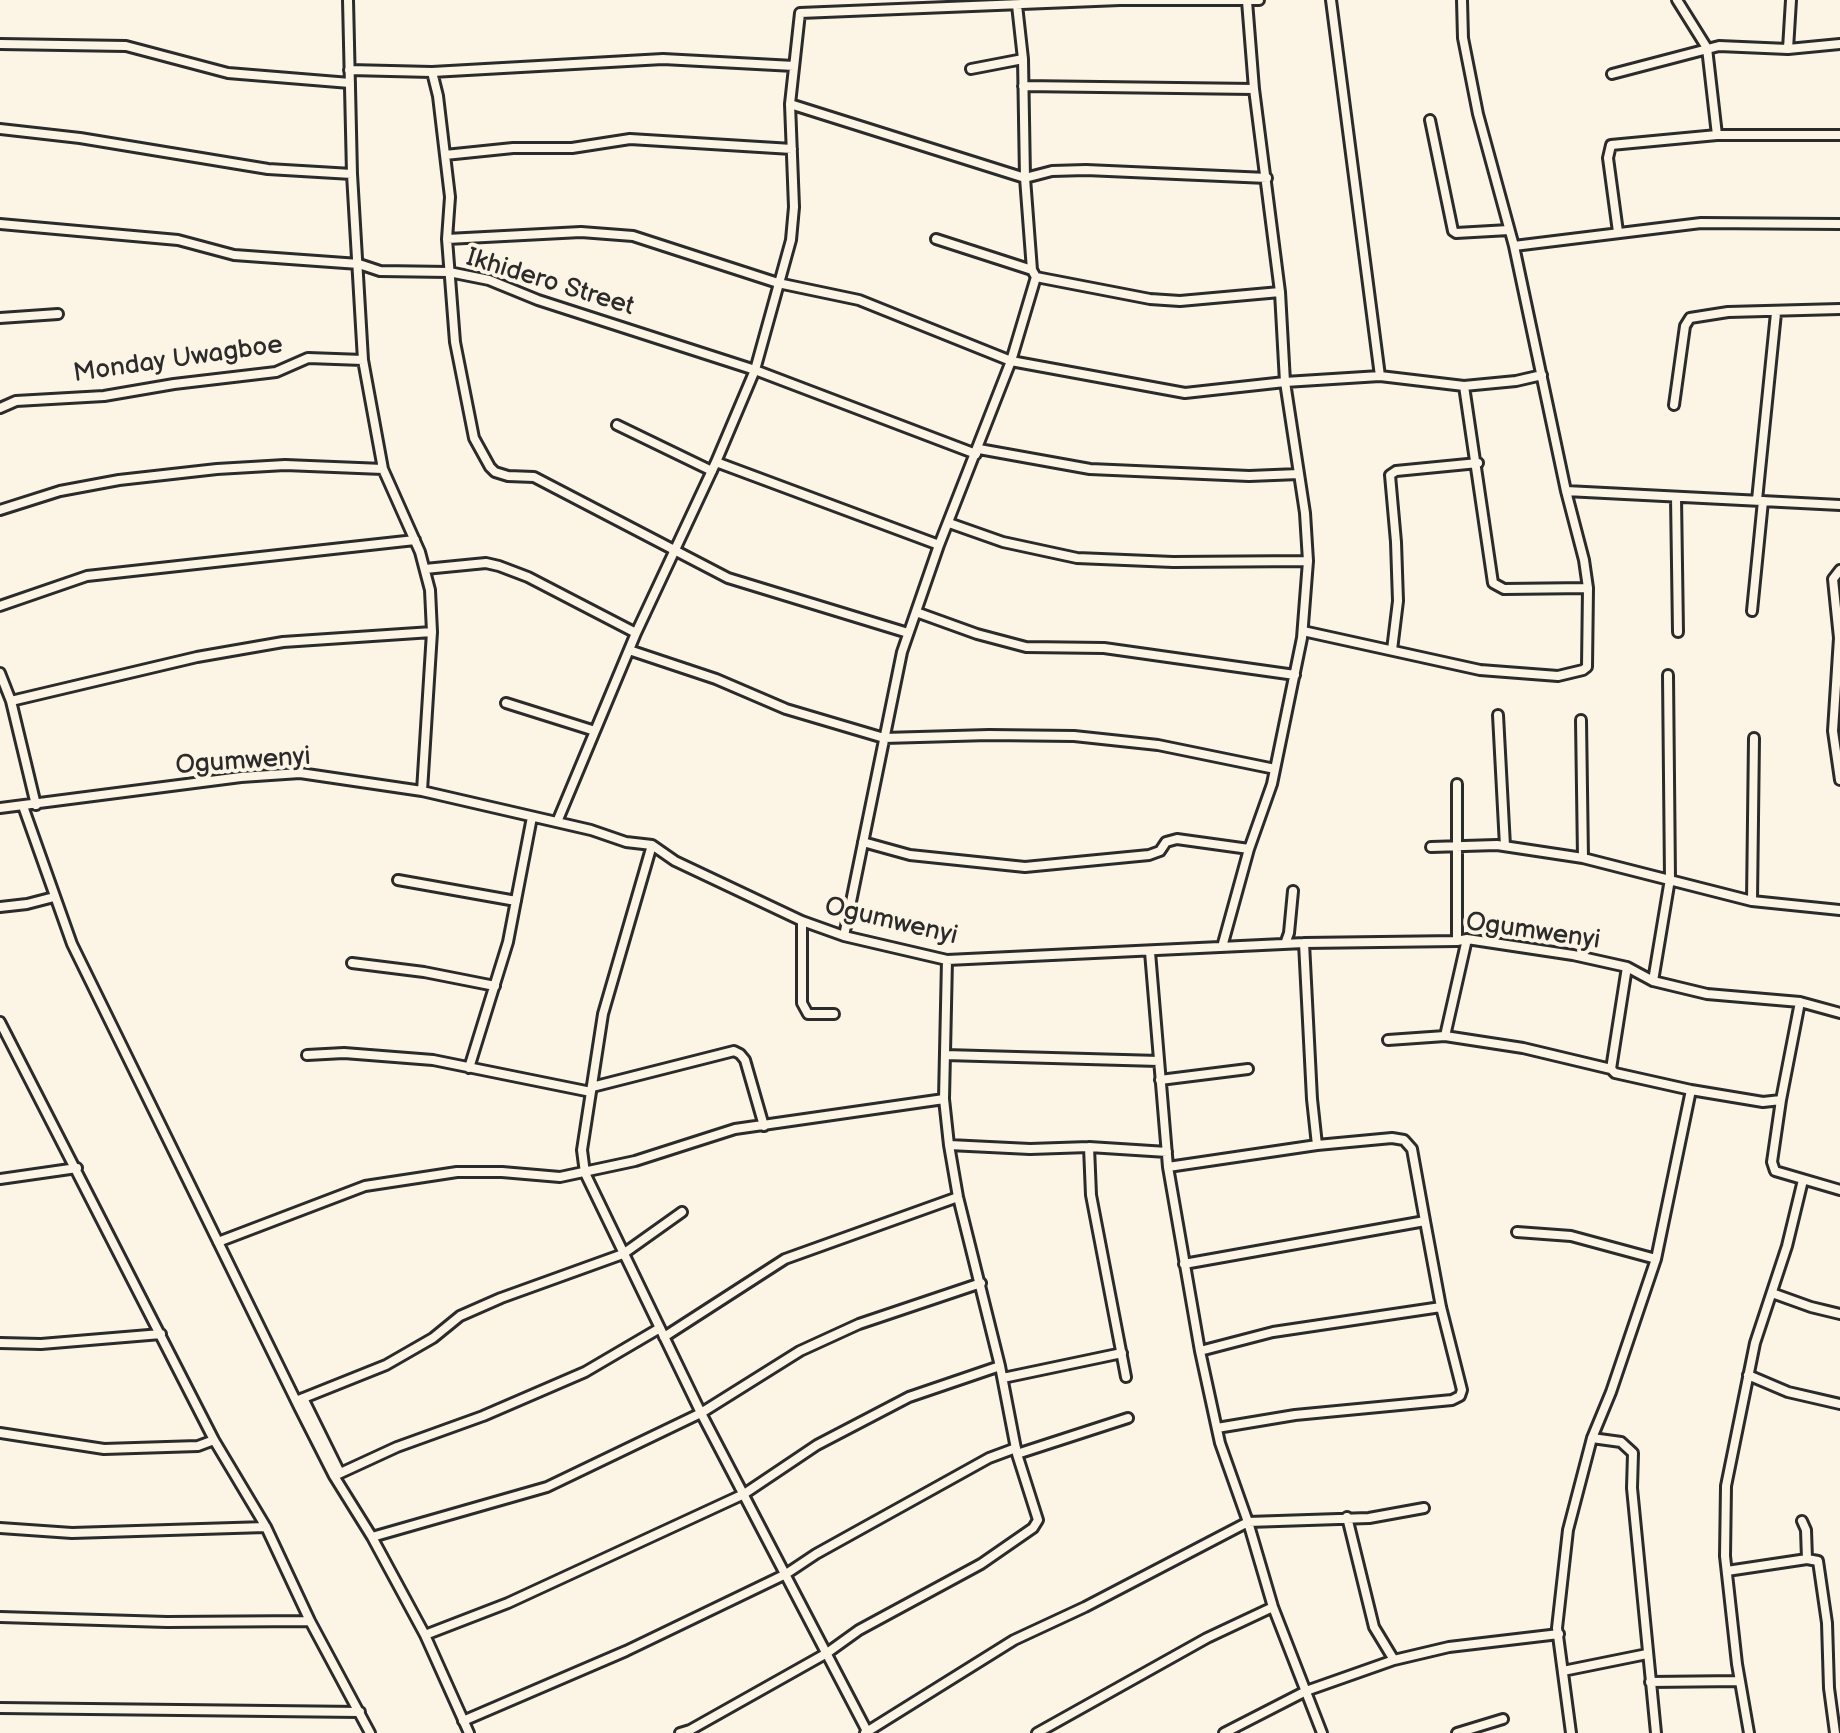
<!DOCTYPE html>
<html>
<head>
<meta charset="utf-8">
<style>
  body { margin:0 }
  canvas { display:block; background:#fcf5e5 }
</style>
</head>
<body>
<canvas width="1840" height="1733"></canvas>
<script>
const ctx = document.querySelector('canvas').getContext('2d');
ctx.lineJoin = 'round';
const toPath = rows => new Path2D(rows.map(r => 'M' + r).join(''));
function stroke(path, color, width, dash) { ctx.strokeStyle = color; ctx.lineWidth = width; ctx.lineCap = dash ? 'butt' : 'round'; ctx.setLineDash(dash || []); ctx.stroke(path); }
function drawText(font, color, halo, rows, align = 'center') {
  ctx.font = font + ' "Balsamiq Sans",sans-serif'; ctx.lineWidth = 8; ctx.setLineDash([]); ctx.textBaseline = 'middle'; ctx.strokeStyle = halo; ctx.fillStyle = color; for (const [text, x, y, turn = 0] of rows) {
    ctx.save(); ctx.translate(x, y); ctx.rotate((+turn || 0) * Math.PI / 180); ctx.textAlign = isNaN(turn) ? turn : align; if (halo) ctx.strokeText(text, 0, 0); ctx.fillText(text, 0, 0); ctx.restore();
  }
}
const street = toPath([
  [348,0,352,174,363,360,383,469,420,552,430,590,432,632,422,791],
  [1331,0,1380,376],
  [1677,0,1707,48,1717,135],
  [0,44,126,46,228,73,350,83],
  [1788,49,1791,0],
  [971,69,1023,59],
  [349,70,432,72,663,59,794,66],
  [432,72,438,96,450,197,447,239,455,342,474,438,490,467,495,472,508,476,534,477,728,578,908,633],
  [1612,74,1719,46,1788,49,1840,44],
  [1023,86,1254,89],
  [790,104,1025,178,1052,171,1086,170,1267,178],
  [1430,120,1453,231,1456,233,1509,230],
  [0,129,80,138,268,169,352,174],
  [445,155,513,148,572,148,630,139,792,149],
  [0,224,178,240,234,255,359,264,380,271,449,272,489,280,538,300,755,370,976,454],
  [1618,232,1608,158,1611,145,1717,135,1840,135],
  [447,239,581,232,633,236,778,283,859,300,1011,361,1185,393,1285,382,1380,376,1464,386,1516,381,1542,375],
  [936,239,1032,270],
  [1514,246,1701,223,1840,224],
  [1036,277,1150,299,1180,301,1280,292],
  [0,318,58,314],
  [1464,386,1493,583,1504,589,1588,588],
  [1674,405,1685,326,1690,318,1728,312,1840,309],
  [0,408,16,401,104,396,174,384,276,372,308,358,363,360],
  [617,425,712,471],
  [979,449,1090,469,1249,476,1299,474],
  [716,462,939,545],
  [1566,491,1840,505],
  [1676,497,1678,632],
  [1757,500,1776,313],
  [0,510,60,491,119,480,217,469,285,465,383,469],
  [949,523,1003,542,1077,558,1173,562,1308,561],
  [425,569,486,563,499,566,528,577,636,633],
  [1840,570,1833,579,1839,638,1833,731,1840,780],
  [0,606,87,576,415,540],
  [1752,611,1763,501],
  [916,612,977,634,1026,647,1104,648,1295,675],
  [1303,631,1480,670,1558,676,1583,670,1587,667,1588,588,1584,560,1566,491,1514,246,1478,114,1463,38,1462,0],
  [629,650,716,679,786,709,884,738,989,735,1074,736,1158,745,1275,769],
  [1392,650,1398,601,1396,542,1390,475,1396,471,1478,463],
  [0,673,11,701,36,805],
  [11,701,197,657,283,642,432,632],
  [506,703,595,731],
  [1498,715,1505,846],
  [1581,720,1583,858],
  [1457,784,1457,941],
  [23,806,72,944,300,1409,334,1476,372,1537,425,1635,469,1733],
  [0,808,241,777,300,773,422,791,591,830,626,842,652,845,675,861,802,921,844,936,947,960,1304,943,1457,941,1467,939,1573,955,1627,967,1653,981,1707,994,1800,1002,1840,1013],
  [557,822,636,633,716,462,755,370,791,240,794,207,790,104,800,13,1120,0,1259,0],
  [863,842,910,855,1025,867,1149,855,1160,851,1166,842,1177,839,1249,849],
  [652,845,603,1014,582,1150,585,1173,701,1413,868,1733],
  [1431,847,1497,845,1583,858,1752,901,1840,910],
  [398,880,516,901],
  [1752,901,1754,738],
  [0,907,27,904,54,897],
  [802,921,802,1003,808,1014,834,1014],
  [844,936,902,652,939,545,1011,361,1036,277,1032,270,1025,178,1023,59,1017,5],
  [1304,943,1312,1099,1317,1145],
  [1285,944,1289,933,1293,891],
  [1222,947,1249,849,1272,784,1302,638,1308,561,1305,513,1285,382,1280,292,1254,89,1247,1],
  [1150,952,1168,1167,1200,1351,1220,1443,1248,1522,1273,1607,1322,1733],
  [352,963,424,972,495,986],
  [1627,967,1611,1069,1615,1073,1691,1090,1763,1102,1781,1100,1800,1002],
  [1653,981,1670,879,1668,675],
  [0,1022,214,1440,266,1527,310,1621,370,1733],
  [1445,1036,1523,1048,1611,1069],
  [1388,1040,1445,1036,1467,939],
  [307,1055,344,1053,433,1060,591,1092],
  [945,1055,1159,1061],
  [469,1068,508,942,532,817],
  [1160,1080,1248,1069],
  [592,1087,734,1051,740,1054,745,1060,764,1126],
  [1781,1100,1772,1162,1775,1171,1840,1190],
  [949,1145,1030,1149,1089,1147,1167,1152],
  [1089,1147,1091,1195,1126,1377],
  [1168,1167,1317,1145,1392,1138,1404,1140,1412,1149,1425,1221,1184,1264],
  [0,1179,77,1168],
  [1517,1232,1571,1236,1656,1259],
  [218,1242,365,1186,457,1172,502,1172,560,1177,635,1161,735,1129,944,1099],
  [1772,1293,1811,1307,1840,1314],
  [664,1337,785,1259,958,1197],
  [0,1343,41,1344,161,1334],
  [1200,1351,1273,1332,1441,1307],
  [1748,1375,1788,1392,1840,1404],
  [1003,1378,1122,1353],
  [303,1398,340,1473],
  [296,1401,386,1365,433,1338,460,1316,501,1298,623,1254,682,1212],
  [1217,1428,1295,1415,1452,1400,1460,1396,1462,1390,1441,1307,1425,1221],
  [0,1433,104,1449,198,1446,214,1440],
  [1592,1438,1621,1442,1633,1453,1632,1488,1656,1733],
  [1017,1454,1128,1418],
  [334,1476,397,1447,483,1416,585,1372,660,1328],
  [1347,1517,1374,1627,1394,1660],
  [1802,1521,1806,1530,1807,1559],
  [0,1528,72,1533,266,1527],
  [372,1537,547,1487,701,1413,800,1351,859,1324,981,1283],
  [1727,1571,1807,1559,1818,1561,1827,1623,1829,1688,1835,1733],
  [0,1617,167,1622,310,1621],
  [425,1635,508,1603,744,1494,817,1445,909,1397,1000,1366],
  [1563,1671,1647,1654],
  [1650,1682,1740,1681],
  [0,1708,360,1712],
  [463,1721,626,1651,786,1574,816,1554,989,1458,1016,1448],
  [680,1733,690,1730,827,1653,859,1630,981,1564,1033,1528,1038,1520,1017,1454,1000,1366,958,1197,949,1145,944,1099,947,960],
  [865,1733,1014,1640,1085,1607,1248,1522,1369,1518,1424,1508],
  [1037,1733,1207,1638,1273,1607],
  [1224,1733,1306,1691,1394,1660,1449,1647,1559,1634],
  [1457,1733,1503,1719],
  [1571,1733,1557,1628,1568,1530,1592,1438,1611,1392,1656,1259,1691,1090],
  [1749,1733,1737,1664,1725,1556,1726,1486,1755,1343,1787,1246,1803,1180]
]);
stroke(street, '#2b2b2b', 14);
stroke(street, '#fcf5e5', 8);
drawText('26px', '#2b2b2b', '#fcf5e5', [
  ["Ikhidero Street",550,283,17],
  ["Monday Uwagboe",178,360,-8],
  ["Ogumwenyi",243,762,-4],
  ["Ogumwenyi",891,922,13],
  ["Ogumwenyi",1533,932,8]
]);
</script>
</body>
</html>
